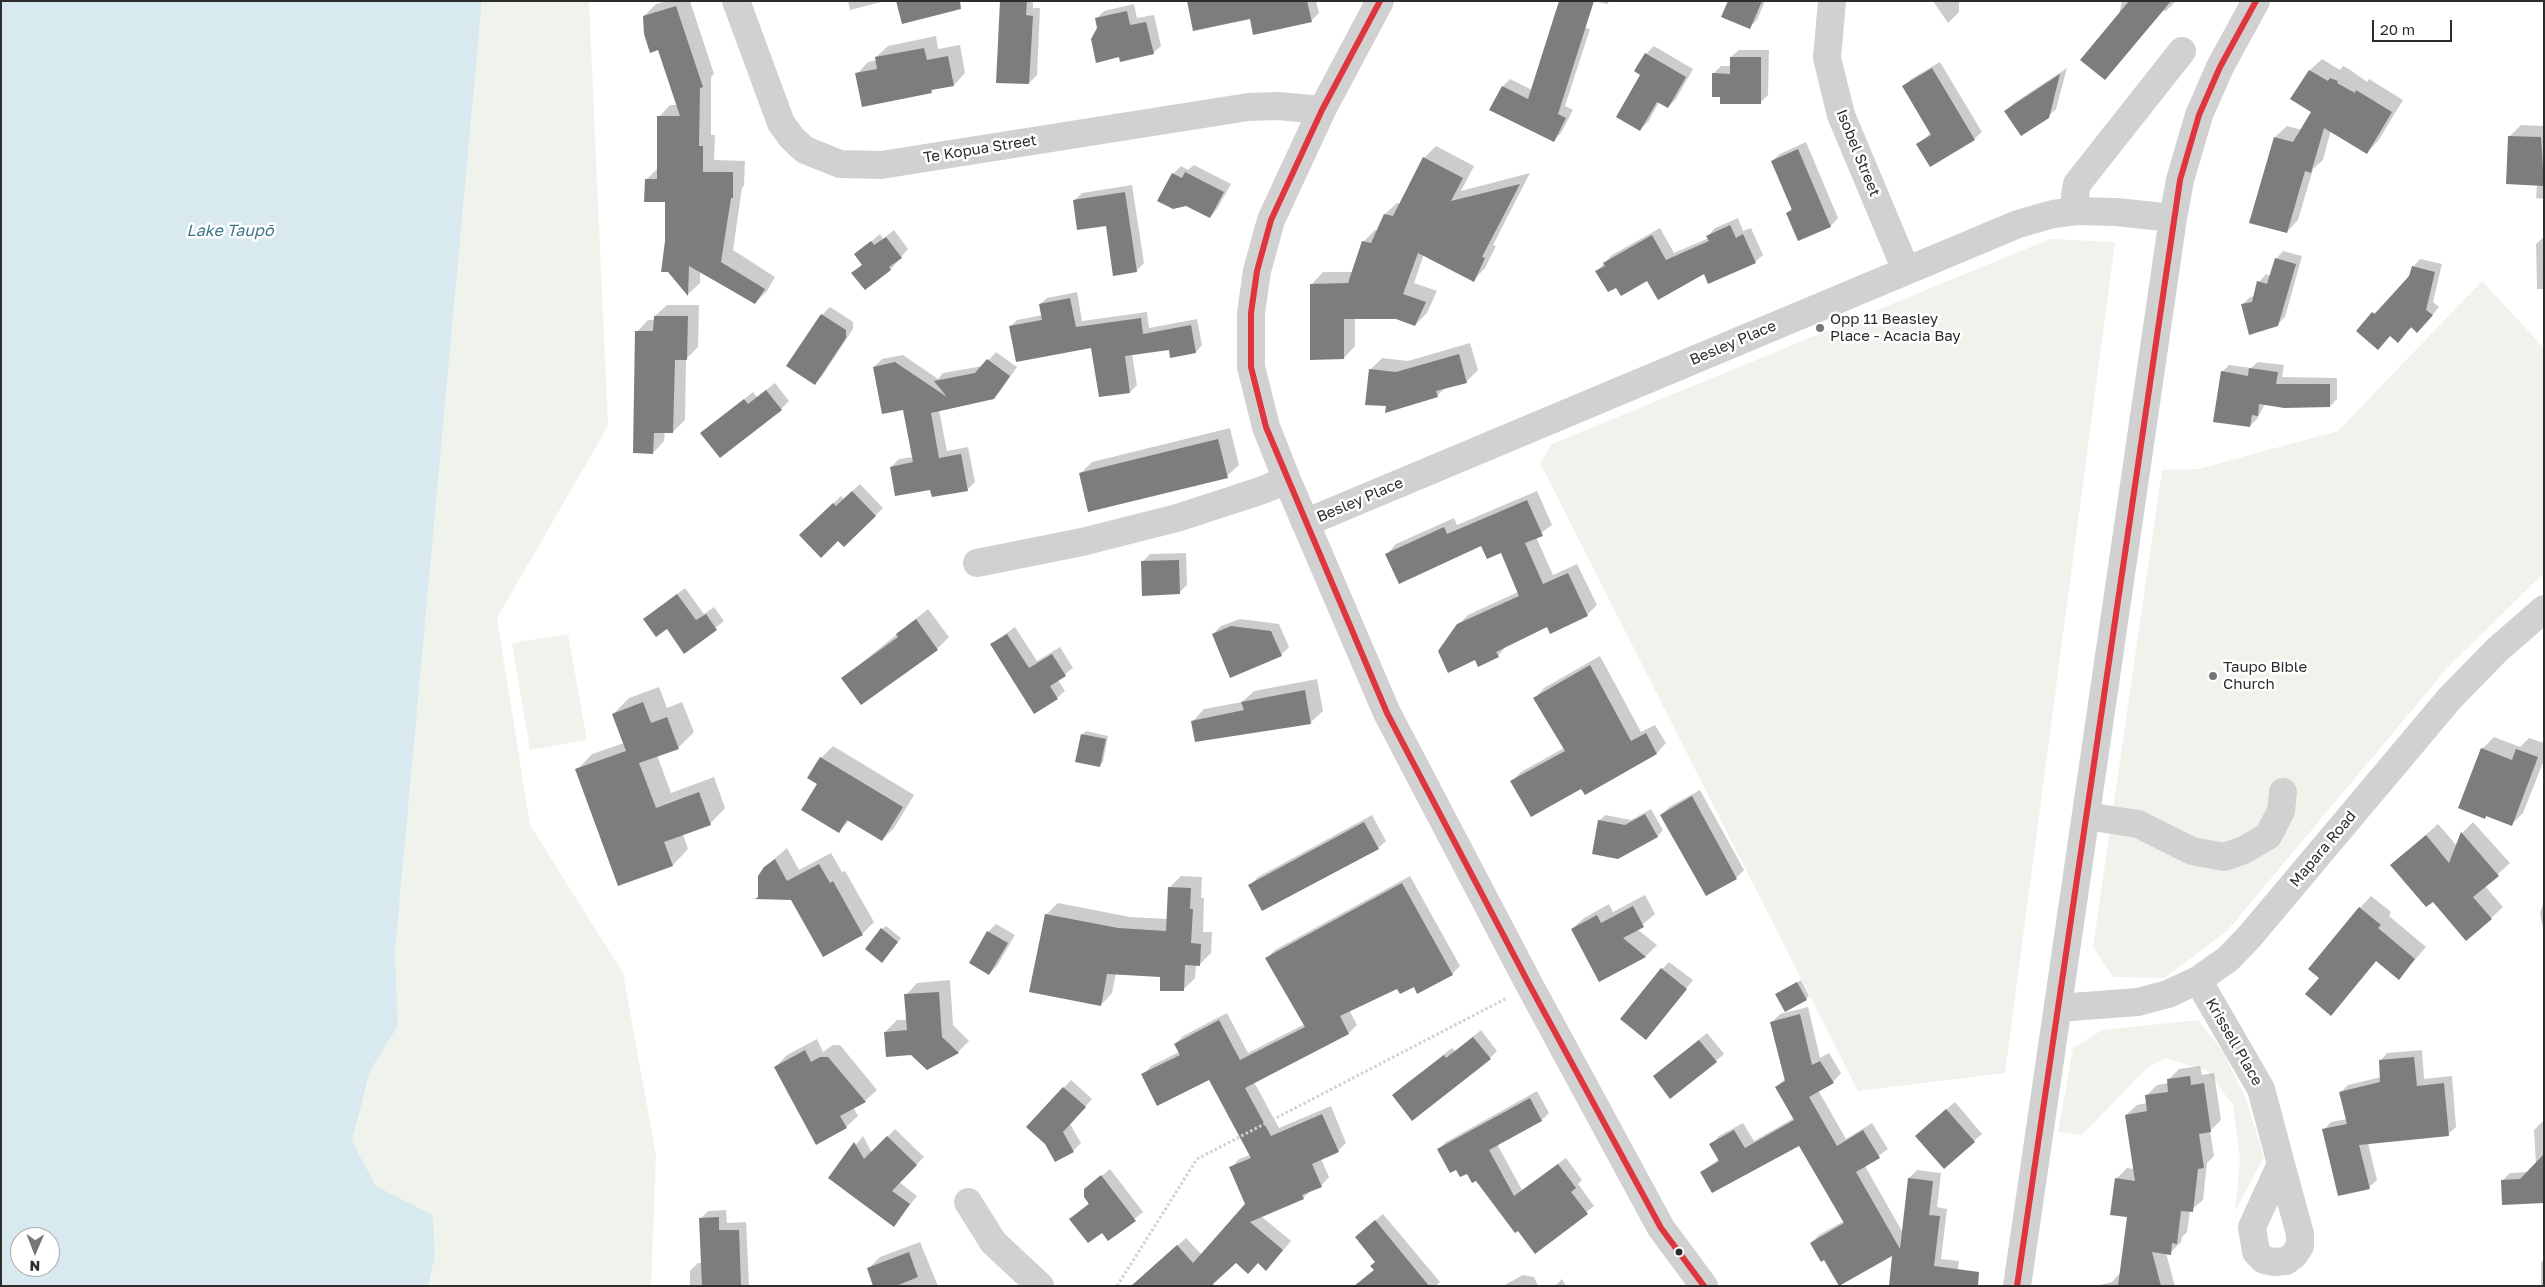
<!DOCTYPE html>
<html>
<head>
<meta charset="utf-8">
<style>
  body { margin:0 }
  #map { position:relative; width:2545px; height:1287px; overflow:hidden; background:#fff; font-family:"Golos Text",sans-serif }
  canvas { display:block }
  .frame { position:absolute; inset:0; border:2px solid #2c2c2c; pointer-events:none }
  .north { position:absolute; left:10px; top:1227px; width:50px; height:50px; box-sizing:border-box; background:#fff; border:1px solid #ababab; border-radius:50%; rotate:181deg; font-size:14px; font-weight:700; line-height:20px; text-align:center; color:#2c2c2c }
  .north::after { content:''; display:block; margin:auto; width:18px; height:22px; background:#767676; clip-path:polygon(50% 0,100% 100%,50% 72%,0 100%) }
  .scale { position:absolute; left:2372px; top:20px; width:80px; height:22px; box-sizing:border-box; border:2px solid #2c2c2c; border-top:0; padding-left:6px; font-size:15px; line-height:18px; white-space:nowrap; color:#2c2c2c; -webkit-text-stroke:4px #fff; paint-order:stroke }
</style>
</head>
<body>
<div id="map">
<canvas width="2545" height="1287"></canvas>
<div class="frame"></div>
<div class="north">N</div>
<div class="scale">20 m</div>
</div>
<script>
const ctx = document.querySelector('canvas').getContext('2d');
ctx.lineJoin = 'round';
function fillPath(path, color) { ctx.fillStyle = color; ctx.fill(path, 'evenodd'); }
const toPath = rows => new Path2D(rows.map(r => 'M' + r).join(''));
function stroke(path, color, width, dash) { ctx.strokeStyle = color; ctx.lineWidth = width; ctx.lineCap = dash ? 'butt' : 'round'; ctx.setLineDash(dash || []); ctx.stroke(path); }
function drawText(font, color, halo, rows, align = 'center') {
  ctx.font = font + ' "Golos Text",sans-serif'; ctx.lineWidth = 5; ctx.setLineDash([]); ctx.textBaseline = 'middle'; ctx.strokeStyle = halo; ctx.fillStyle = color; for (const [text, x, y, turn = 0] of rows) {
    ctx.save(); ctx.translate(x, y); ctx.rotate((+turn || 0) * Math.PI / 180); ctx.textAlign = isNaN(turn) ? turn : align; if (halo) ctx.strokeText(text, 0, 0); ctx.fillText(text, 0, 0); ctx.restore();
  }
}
fillPath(toPath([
  [482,1,589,1,608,426,497,618,530,825,623,973,656,1155,651,1286,428,1286,435,1257,433,1215,376,1186,352,1141,370,1071,398,1026,395,952],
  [2050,239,2115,242,2005,1073,1858,1091,1540,463,1552,444],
  [2482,281,2544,348,2544,573,2449,666,2227,931,2165,978,2113,977,2093,947,2162,470,2198,469,2338,431],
  [568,634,587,740,530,750,512,643],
  [2198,1020,2222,1050,2246,1099,2264,1157,2235,1211,2240,1160,2233,1105,2207,1071,2165,1058,2147,1068,2082,1135,2058,1132,2073,1048,2102,1030]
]), '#f0f3eb');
fillPath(toPath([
  [1,1,482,1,395,952,398,1026,370,1071,352,1141,376,1186,433,1215,435,1257,428,1286,1,1286],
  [20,1237,50,1237,50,1267,20,1267]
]), '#d8e9f0');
fillPath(toPath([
  [667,1,690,1,714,74,711,77,711,135,715,135,714,160,745,161,744,185,742,188,733,250,775,277,767,291,755,303,700,271,700,283,688,294,669,271,667,201,646,180,658,168,659,117,670,105,678,105,659,48,644,16,656,4],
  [848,1,885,1,850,10],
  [1001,1,1033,1,1033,8,1040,8,1037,75,1029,83],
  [1188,1,1316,1,1319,13,1311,21,1251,17],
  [1594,1,1610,1,1607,4],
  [1729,1,1765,1,1757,20,1749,28],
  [1933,1,1959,1,1959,12,1948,23],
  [2122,1,2176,1,2166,11,2163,11,2105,79],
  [1134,4,1137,18,1154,15,1161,46,1153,53,1120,56,1098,28,1096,19,1104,11],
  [1560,20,1590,29,1565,106,1573,110,1561,133,1553,141,1503,86,1510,79,1532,90],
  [936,36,938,49,960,45,965,73,954,85,935,88,931,92,857,74,868,62,877,60,876,57,888,46],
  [1654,46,1693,69,1676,99,1668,107,1659,102,1648,122,1640,129,1642,74,1646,54],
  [1739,50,1769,50,1768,95,1760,103,1721,96,1713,74,1721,66,1731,66,1731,57],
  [2322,59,2340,70,2343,66,2349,69,2367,82,2369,79,2403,100,2378,141,2367,152,2331,130,2323,160,2313,169,2298,220,2287,232,2275,137,2287,126,2302,130,2312,111,2292,99,2310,70],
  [1940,62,1982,132,1974,139,1918,144,1931,133,1904,86,1911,79],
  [2067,68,2056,109,2048,117,2006,111,2014,103],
  [2521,125,2544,126,2544,199,2536,198,2537,184,2510,136],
  [1806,142,1838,218,1831,226,1798,240,1787,213,1792,208,1772,161,1780,154],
  [1436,146,1474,166,1461,191,1530,173,1493,245,1496,246,1485,268,1474,280,1424,254,1414,283,1437,291,1427,313,1415,325,1396,318,1355,318,1355,346,1344,358,1312,284,1323,272,1353,272,1363,242,1375,230,1378,231,1385,214,1397,203,1401,204,1424,158],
  [1194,165,1231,184,1217,209,1210,217,1186,204,1159,201,1173,174,1181,166,1188,170],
  [1132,185,1144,263,1136,271,1107,224,1074,201,1082,193],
  [1738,218,1743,231,1751,228,1763,255,1755,262,1617,286,1597,271,1612,255,1660,228,1674,253,1709,238,1708,236,1715,228],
  [894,230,908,249,891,269,865,289,853,273,863,264,856,254,880,234,883,239],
  [2544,237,2544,289,2537,289,2536,244],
  [2283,251,2302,256,2285,317,2277,325,2242,305,2250,297,2255,296,2259,282,2266,274,2271,276,2276,259],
  [2420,259,2442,264,2433,302,2439,307,2425,324,2391,335,2358,330,2410,276,2413,267],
  [1077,292,1082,321,1147,312,1149,328,1197,319,1202,345,1196,352,1170,349,1132,354,1137,385,1130,392,1092,347,1010,327,1017,320,1043,315,1040,304,1047,298],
  [667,305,699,305,698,347,686,359,685,420,673,432,665,432,664,441,653,453,637,332,648,320,655,320,655,316],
  [830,307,853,322,853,329,822,376,814,383,788,366,822,315],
  [1470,343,1478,370,1466,382,1446,387,1437,396,1387,405,1370,370,1382,358,1408,361],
  [996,352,1017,367,1001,390,993,398,939,410,947,451,968,447,975,482,967,490,931,489,891,467,899,459,913,457,904,408,874,367,882,359,903,355,938,379,943,373,983,366],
  [2258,362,2284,365,2282,377,2337,378,2337,399,2330,406,2265,404,2257,419,2250,426,2222,372,2229,365,2251,368],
  [775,383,789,401,781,409,702,433,753,392,757,397],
  [1230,428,1239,465,1227,476,1080,474,1092,462],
  [860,484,883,508,875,516,838,539,801,535,841,496,844,499],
  [1537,491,1552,525,1536,537,1553,575,1577,564,1597,605,1587,615,1548,626,1507,645,1498,656,1458,625,1468,615,1518,592,1502,552,1482,545,1387,554,1396,544,1454,518,1457,525],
  [1186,553,1187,585,1179,593,1143,561,1150,554],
  [685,588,704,614,714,607,724,621,685,652,667,628,644,619],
  [928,609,949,637,937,649,861,704,843,678],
  [1240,619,1279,624,1289,647,1281,655,1213,634,1221,626],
  [1015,627,1037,661,1060,647,1073,668,1058,680,1065,691,1057,698,992,644],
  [1600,656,1641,732,1655,725,1666,743,1657,753,1585,793,1582,787,1512,781,1521,772,1564,748,1535,698,1544,688],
  [1317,679,1323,711,1311,722,1196,741,1193,721,1204,709,1242,702,1254,691],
  [659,687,667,708,682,702,694,732,678,748,657,755,671,793,714,777,725,808,710,824,683,834,688,849,673,865,619,884,577,770,592,754,624,743,613,714,629,698],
  [1086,731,1108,736,1103,762,1099,766,1077,761,1083,734],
  [2494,737,2520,747,2529,738,2544,743,2544,760,2523,813,2511,825,2482,749],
  [833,746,914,795,894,828,882,840,850,820,839,831,819,783,809,778,821,758],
  [1700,790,1744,870,1736,878,1661,815,1669,807],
  [1651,809,1663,830,1658,836,1618,858,1599,821,1605,815,1631,820],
  [1372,815,1386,841,1378,848,1250,885,1258,877],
  [2473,822,2510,863,2485,886,2503,907,2491,918,2433,901,2392,865,2438,824,2457,846,2462,833],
  [787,848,799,870,831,853,842,872,845,871,874,922,862,934,792,899,759,896,765,867],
  [1181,876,1202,877,1201,898,1204,898,1203,932,1212,932,1211,953,1200,964,1196,964,1195,978,1183,990,1162,976,1116,973,1112,993,1101,1005,1046,915,1058,903,1130,917,1168,919,1169,888],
  [1410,876,1460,966,1452,974,1414,985,1397,987,1349,1010,1357,1025,1349,1033,1254,1082,1279,1128,1331,1106,1346,1143,1338,1151,1321,1159,1329,1177,1321,1186,1312,1190,1303,1198,1261,1216,1291,1241,1274,1261,1236,1262,1148,1271,1186,1238,1202,1255,1246,1204,1231,1168,1239,1159,1250,1155,1210,1079,1143,1075,1151,1066,1179,1052,1175,1044,1183,1036,1227,1013,1248,1053,1305,1024,1267,958,1275,950],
  [1645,895,1655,914,1637,929,1657,945,1646,956,1599,980,1572,929,1584,918,1609,904,1613,912],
  [2371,896,2391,912,2389,916,2426,947,2399,978,2377,960,2331,1014,2321,978,2360,908],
  [2544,901,2544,934,2540,913],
  [996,924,1015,935,997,966,989,974,988,932],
  [886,926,901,938,885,958,882,929],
  [1669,962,1693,980,1646,1038,1662,969],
  [950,980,953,1025,969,1041,958,1052,885,1032,897,1020,907,1020,906,995,917,983],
  [1801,980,1809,996,1806,999,1781,991],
  [1808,1007,1820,1058,1829,1053,1841,1073,1833,1082,1818,1090,1846,1139,1872,1123,1888,1149,1865,1166,1903,1233,1909,1178,1917,1170,1941,1173,1937,1207,1947,1209,1941,1259,1959,1261,1956,1286,1894,1253,1825,1258,1811,1243,1819,1235,1844,1221,1800,1144,1702,1172,1719,1159,1711,1145,1719,1136,1743,1123,1754,1141,1794,1118,1776,1087,1786,1078,1772,1022,1780,1014],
  [1481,1030,1497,1051,1490,1058,1401,1088,1452,1048,1455,1051],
  [1707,1033,1724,1054,1716,1061,1654,1076],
  [817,1039,823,1052,833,1045,840,1045,877,1090,865,1101,853,1107,858,1116,846,1127,775,1067,787,1055],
  [2422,1050,2424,1079,2452,1076,2456,1127,2448,1134,2368,1143,2377,1180,2369,1187,2324,1130,2331,1122,2347,1119,2341,1092,2348,1085,2381,1077,2380,1061,2387,1053],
  [2200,1066,2202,1075,2214,1073,2221,1120,2210,1131,2214,1156,2207,1163,2203,1200,2190,1211,2187,1232,2182,1237,2181,1242,2170,1253,2166,1253,2175,1286,2096,1286,2112,1282,2121,1272,2128,1216,2116,1179,2127,1168,2134,1169,2126,1115,2137,1105,2147,1103,2146,1096,2157,1085,2168,1083,2168,1080,2179,1069],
  [1071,1080,1092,1099,1070,1124,1081,1143,1073,1151,1055,1160,1046,1143,1028,1127],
  [1537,1091,1549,1113,1542,1120,1497,1144,1522,1190,1566,1158,1582,1180,1578,1184,1594,1206,1536,1252,1476,1179,1439,1149,1446,1142],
  [1955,1102,1982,1134,1974,1141,1924,1128],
  [2542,1122,2544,1122,2544,1202,2502,1181,2510,1173,2528,1172,2536,1164,2534,1130],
  [895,1129,924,1157,899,1182,917,1196,894,1225,829,1178,863,1136,872,1153],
  [1110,1169,1143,1212,1109,1240,1102,1231,1071,1219,1089,1203,1085,1190],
  [726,1210,727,1223,746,1222,749,1286,690,1286,690,1271,698,1263,702,1263,700,1219,708,1211],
  [1383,1214,1440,1282,1436,1286,1378,1286,1375,1269,1376,1261,1364,1230],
  [920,1242,938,1286,875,1286,868,1269,880,1257],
  [2544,1260,2544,1286,2541,1286,2541,1262],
  [1523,1275,1534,1277,1538,1286,1503,1286],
  [1562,1279,1566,1286,1555,1286]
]), '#0003');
fillPath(toPath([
  [896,1,960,1,961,9,902,24],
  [1000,1,1027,1,1026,15,1033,16,1029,84,996,83],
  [1187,1,1307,1,1312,22,1253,35,1250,19,1193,31],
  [1559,1,1594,1,1558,114,1566,118,1554,142,1489,110,1502,86,1528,99],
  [1728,1,1762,1,1750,29,1721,17],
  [2129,1,2171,1,2105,80,2080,60],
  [676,6,703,87,700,88,699,146,703,146,703,172,733,172,733,198,731,198,721,262,765,289,755,304,689,266,688,296,668,272,661,272,665,241,665,202,644,202,645,179,657,179,657,116,680,116,658,50,650,53,644,34,643,16],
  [1127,11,1130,25,1146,22,1154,54,1120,62,1119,57,1096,63,1091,39,1097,28,1095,18],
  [924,48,927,60,948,56,954,86,931,90,932,93,862,107,855,73,877,69,875,57],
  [1645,53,1686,77,1668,108,1657,102,1640,131,1616,117,1640,75,1634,71],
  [1730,57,1761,57,1761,104,1720,104,1720,97,1712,97,1712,73,1730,74],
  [1932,68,1975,140,1930,167,1916,144,1931,135,1902,86],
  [2309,70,2328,81,2330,78,2338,81,2337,83,2355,93,2356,90,2392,112,2367,154,2324,128,2311,173,2305,171,2287,233,2249,223,2274,137,2293,142,2311,112,2290,99],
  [2060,74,2049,118,2021,136,2004,111],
  [2508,136,2541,137,2544,186,2506,184],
  [1798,149,1831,227,1798,241,1786,213,1792,210,1771,161],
  [1423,157,1463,178,1451,201,1520,184,1482,257,1485,258,1474,282,1418,253,1403,294,1426,302,1415,326,1396,319,1344,319,1344,359,1310,360,1310,284,1348,283,1362,241,1371,243,1384,214,1393,216],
  [1185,172,1224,192,1210,218,1186,206,1173,209,1157,201,1172,173,1182,178],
  [1125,192,1137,272,1113,276,1106,226,1077,230,1073,200],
  [1730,225,1736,238,1743,234,1756,263,1708,284,1704,274,1658,300,1647,281,1621,296,1616,288,1608,292,1595,271,1605,266,1603,263,1652,235,1666,260,1709,241,1706,236],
  [886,237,902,258,889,267,891,270,865,290,851,273,862,265,854,254,871,241,874,245],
  [2275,258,2296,264,2278,326,2249,335,2241,304,2252,302,2257,281,2267,284],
  [2412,266,2435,272,2426,310,2433,315,2417,333,2411,327,2398,343,2390,336,2378,350,2356,331,2372,312,2375,314,2409,276],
  [1070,298,1076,327,1141,318,1143,334,1191,325,1196,353,1170,358,1169,350,1125,356,1130,393,1099,397,1091,348,1016,362,1009,326,1042,320,1039,304],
  [821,314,846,330,846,338,815,385,786,366],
  [654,316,688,316,687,360,675,360,673,433,654,433,653,454,633,453,635,331,653,331],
  [1459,354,1467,383,1436,391,1438,397,1385,413,1386,406,1365,405,1369,369,1396,372],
  [987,359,1010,376,994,399,931,413,939,458,961,454,968,491,932,497,930,490,895,496,890,467,913,462,903,410,882,414,873,367,895,362,947,397,934,381,975,373],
  [2249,368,2278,372,2276,384,2330,384,2330,407,2284,408,2259,404,2258,416,2252,415,2250,427,2213,422,2221,371,2248,376],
  [766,390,782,410,720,458,700,433,744,399,748,404],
  [1218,439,1228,478,1088,512,1079,473],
  [852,491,876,516,844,547,838,541,821,558,799,535,833,503,836,506],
  [1527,500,1543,536,1525,543,1543,584,1568,573,1588,616,1550,634,1547,627,1496,652,1499,657,1478,667,1475,660,1448,673,1438,651,1457,624,1519,596,1501,553,1487,559,1481,546,1399,584,1385,554,1444,527,1447,534],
  [1179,560,1180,594,1142,596,1141,561],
  [677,594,696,620,706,614,717,630,684,654,667,629,656,637,643,619],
  [916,619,938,650,861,705,841,678,898,637,896,634],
  [1231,626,1271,631,1282,656,1230,678,1212,634],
  [1007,634,1029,668,1052,654,1066,676,1050,686,1058,699,1034,714,990,644],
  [1590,665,1631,741,1646,733,1657,754,1585,795,1581,789,1531,817,1510,781,1565,751,1533,698],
  [1305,690,1311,724,1195,742,1191,721,1244,710,1241,702],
  [643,702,651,723,667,717,679,749,639,763,656,808,699,792,711,825,664,842,673,866,618,886,575,769,626,751,612,714],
  [1081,734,1106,739,1100,767,1075,762],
  [2481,748,2512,760,2516,749,2538,757,2512,826,2486,816,2485,819,2458,808],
  [820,757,903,807,882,841,847,820,839,833,801,810,817,784,807,778],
  [1692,796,1737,879,1706,896,1660,815],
  [1645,814,1658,837,1618,859,1592,854,1598,820,1625,825],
  [1364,822,1379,849,1262,911,1248,885],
  [2461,832,2499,876,2473,897,2492,919,2466,941,2433,902,2426,907,2390,865,2426,835,2449,863],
  [775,859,787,881,819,864,830,883,833,881,863,935,823,957,791,900,755,899,758,897,758,876,764,867],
  [1402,883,1453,975,1417,994,1414,987,1400,994,1397,989,1340,1016,1349,1034,1245,1088,1271,1136,1322,1114,1339,1152,1312,1164,1322,1187,1302,1195,1304,1199,1250,1222,1283,1250,1266,1271,1258,1263,1248,1274,1236,1263,1213,1284,1214,1286,1131,1286,1177,1245,1193,1263,1245,1204,1229,1167,1251,1158,1209,1080,1157,1106,1141,1074,1180,1055,1174,1044,1219,1020,1240,1060,1305,1027,1265,958],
  [1168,887,1191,888,1190,909,1193,909,1191,943,1201,944,1200,966,1185,965,1184,991,1160,991,1160,977,1107,974,1101,1006,1029,992,1045,914,1118,928,1166,931],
  [1633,906,1644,927,1623,938,1646,957,1599,982,1571,929,1597,915,1601,923],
  [2359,907,2381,925,2378,928,2415,959,2399,980,2376,961,2331,1016,2305,994,2319,978,2308,969],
  [881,928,898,942,882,963,865,949],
  [987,931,1008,943,989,975,969,963],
  [1661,968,1687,989,1646,1040,1620,1019],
  [1797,982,1807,1000,1785,1012,1775,994],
  [939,992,942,1037,959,1053,927,1070,911,1055,886,1057,884,1032,907,1030,904,994],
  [1800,1014,1812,1065,1820,1061,1834,1083,1809,1097,1837,1146,1863,1130,1880,1158,1856,1172,1900,1249,1908,1178,1933,1181,1929,1215,1940,1216,1934,1266,1979,1272,1978,1286,1889,1286,1892,1256,1839,1286,1824,1260,1821,1262,1810,1243,1844,1223,1799,1146,1712,1193,1700,1172,1719,1161,1709,1144,1734,1130,1745,1148,1794,1120,1775,1087,1785,1081,1770,1022],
  [1473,1037,1491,1059,1412,1121,1392,1095,1444,1055,1446,1058],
  [1699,1040,1717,1062,1670,1099,1653,1076],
  [805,1050,811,1062,820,1057,828,1057,866,1102,840,1116,847,1128,816,1145,774,1067],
  [2414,1057,2417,1086,2444,1083,2449,1136,2359,1145,2370,1189,2338,1196,2322,1129,2347,1124,2339,1092,2380,1082,2379,1060],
  [2190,1076,2191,1085,2204,1083,2211,1132,2199,1134,2204,1168,2198,1169,2193,1212,2181,1211,2177,1244,2172,1243,2171,1255,2152,1252,2161,1286,2118,1286,2127,1217,2110,1215,2115,1178,2135,1181,2125,1115,2147,1111,2145,1095,2168,1092,2167,1079],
  [1063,1087,1086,1107,1063,1132,1074,1152,1055,1162,1045,1144,1026,1127],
  [1530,1098,1542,1121,1489,1150,1514,1196,1558,1164,1576,1188,1571,1192,1588,1214,1535,1254,1518,1231,1515,1233,1476,1181,1472,1183,1467,1174,1460,1177,1456,1170,1450,1173,1437,1149],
  [1946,1109,1975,1142,1944,1169,1915,1136],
  [887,1136,917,1165,892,1191,910,1204,894,1227,828,1178,854,1142,864,1159],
  [2544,1154,2544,1203,2502,1205,2501,1180,2520,1179],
  [1101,1175,1136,1221,1108,1241,1102,1233,1088,1243,1069,1219,1089,1204,1084,1197,1084,1189],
  [719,1217,719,1230,739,1230,741,1286,702,1286,699,1218],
  [1375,1220,1429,1286,1354,1286,1374,1270,1370,1266,1375,1262,1355,1237],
  [909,1252,918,1277,896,1286,873,1286,867,1268]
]), '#7d7d7d');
stroke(toPath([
  [1117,1286,1197,1159,1507,998]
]), '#d1d1d1', 3, [2.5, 2.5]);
stroke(toPath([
  [736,1,781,123,792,138,805,150,840,164,881,165,1248,107,1278,106,1322,110],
  [1380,1,1322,110,1271,220,1257,271,1251,313,1251,367,1266,427,1287,480,1387,713,1530,986,1661,1228,1704,1286],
  [1832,1,1827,58,1841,115,1906,270],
  [2077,211,2075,195,2077,184,2182,51],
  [1305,523,2018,224,2053,214,2077,211,2116,212,2173,218],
  [977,563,1082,542,1177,518,1260,491,1287,480],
  [2086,816,2138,824,2192,851,2224,857,2244,850,2268,836,2281,811,2283,792],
  [2198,980,2261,1089,2281,1164,2300,1234,2300,1246,2294,1255,2286,1261,2274,1262,2264,1260,2256,1252,2252,1227,2281,1164],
  [2058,1008,2138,1002,2168,994,2198,980,2228,959,2250,936,2450,698,2498,649,2544,609],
  [968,1202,993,1242,1040,1286],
  [2017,1286,2173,218,2180,180,2199,115,2220,67,2256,1]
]), '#d1d1d1', 28);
stroke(toPath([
  [1380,1,1322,110,1271,220,1257,271,1251,313,1251,367,1266,427,1387,713,1530,986,1661,1228,1704,1286],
  [2017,1286,2180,180,2199,115,2220,67,2256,1]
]), '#df353e', 6);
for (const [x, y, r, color] of [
  [1820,328,5,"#767676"],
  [2213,676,5,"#767676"],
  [1679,1252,4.5,"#2c2c2c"]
]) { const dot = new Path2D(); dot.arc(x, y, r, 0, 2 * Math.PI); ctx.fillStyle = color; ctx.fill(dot); stroke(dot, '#fff', 2); }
drawText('15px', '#2c2c2c', '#fff', [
  ["Te Kopua Street",980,149,-9],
  ["Isobel Street",1858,153,68],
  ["Besley Place",1733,343,-23],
  ["Besley Place",1360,500,-23],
  ["Mapara Road",2323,849,-50],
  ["Krissell Place",2234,1042,60]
]);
drawText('15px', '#2c2c2c', '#fff', [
  ["Opp 11 Beasley",1830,319],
  ["Place - Acacia Bay",1830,336],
  ["Taupo Bible",2223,667],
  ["Church",2223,684]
], 'left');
drawText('italic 16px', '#3f758a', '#fff', [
  ["Lake Taupō",230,231]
]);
</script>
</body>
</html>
